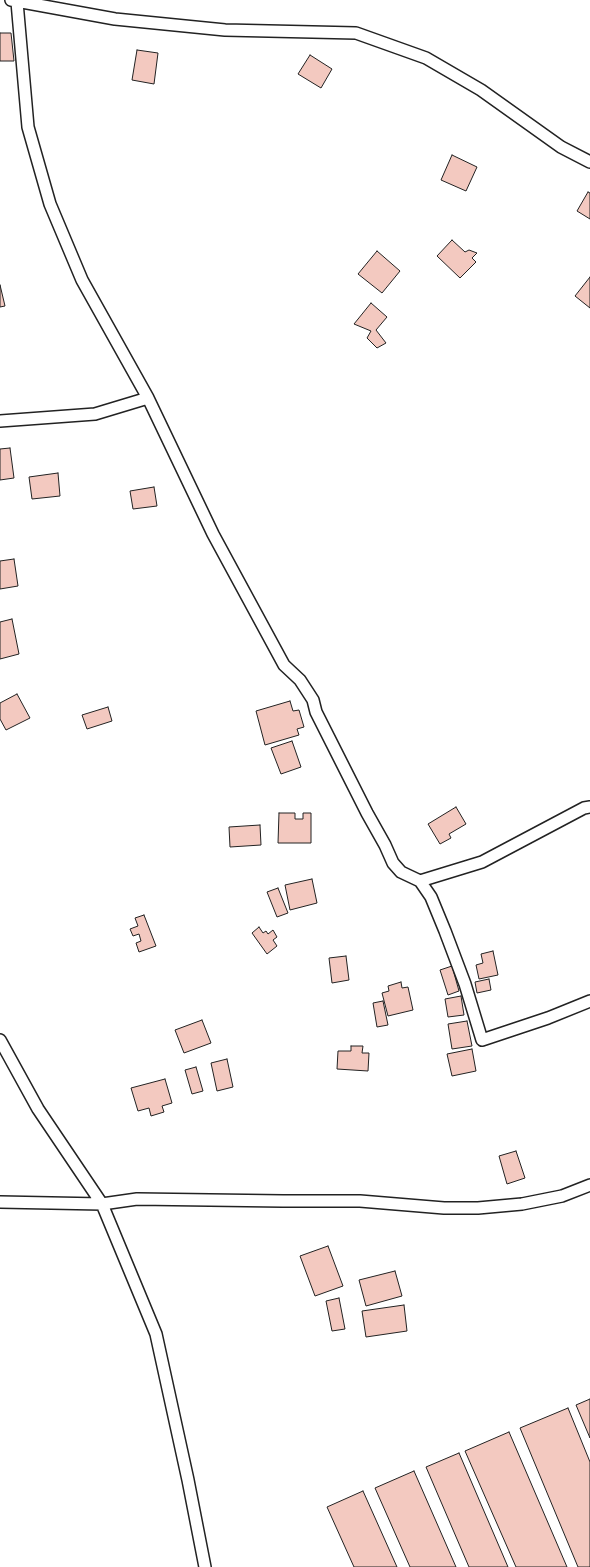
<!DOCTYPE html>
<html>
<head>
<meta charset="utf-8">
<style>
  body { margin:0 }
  canvas { display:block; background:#fff }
</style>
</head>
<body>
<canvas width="590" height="1567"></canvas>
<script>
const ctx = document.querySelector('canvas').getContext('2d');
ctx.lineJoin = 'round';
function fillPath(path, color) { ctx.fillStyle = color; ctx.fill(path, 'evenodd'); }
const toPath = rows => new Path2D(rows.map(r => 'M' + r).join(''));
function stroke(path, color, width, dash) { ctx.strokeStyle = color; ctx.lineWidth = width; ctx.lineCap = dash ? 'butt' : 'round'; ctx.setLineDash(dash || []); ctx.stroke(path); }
const building = toPath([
  [0,33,11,33,14,61,0,61,0,33],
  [137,50,158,53,154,84,132,80,137,50],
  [310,55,332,69,321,88,298,74,310,55],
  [452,155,477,167,466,191,441,180,452,155],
  [588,192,590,193,590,219,577,211,588,192],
  [452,240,465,252,469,250,477,253,472,258,476,262,460,278,437,256,452,240],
  [377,251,400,271,382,293,358,274,377,251],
  [590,277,590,308,575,296,590,277],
  [0,285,5,306,0,307,0,285],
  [371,303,387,317,376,330,386,343,377,348,367,338,371,331,354,324,371,303],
  [10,448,14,478,0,480,0,449,10,448],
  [58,473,60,496,32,499,29,477,58,473],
  [154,487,157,506,133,509,130,491,154,487],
  [14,559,18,586,0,589,0,561,14,559],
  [12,619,19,654,0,659,0,622,12,619],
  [17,694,30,718,6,730,0,719,0,703,17,694],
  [290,701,293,711,299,710,304,727,297,729,299,735,265,745,256,711,290,701],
  [108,707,112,721,87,729,82,715,108,707],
  [292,741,301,767,281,774,271,748,292,741],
  [456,807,466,824,449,834,451,838,440,844,428,824,456,807],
  [279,813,295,813,295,819,303,819,303,813,311,813,311,843,278,843,279,813],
  [260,825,261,845,230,847,229,827,260,825],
  [312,879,317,903,290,910,285,885,312,879],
  [278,888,288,913,277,917,267,892,278,888],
  [144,915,156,946,139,952,136,943,141,941,139,934,133,936,130,929,138,926,135,918,144,915],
  [259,927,263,933,266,931,268,934,273,930,277,937,273,940,277,946,267,954,252,933,259,927],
  [493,951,498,975,479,979,476,965,483,963,481,954,493,951],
  [346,956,349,980,332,983,329,958,346,956],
  [452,966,459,991,448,995,440,970,452,966],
  [489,979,491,990,477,993,475,982,489,979],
  [401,982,402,988,408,987,413,1010,388,1016,382,993,389,991,388,986,401,982],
  [461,996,464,1015,448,1017,445,999,461,996],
  [383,1001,388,1025,377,1027,373,1003,383,1001],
  [202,1020,211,1043,184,1053,175,1030,202,1020],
  [467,1021,472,1046,452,1049,448,1024,467,1021],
  [351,1046,363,1046,362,1053,369,1053,368,1071,337,1069,338,1051,351,1051,351,1046],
  [472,1049,476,1071,452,1076,447,1054,472,1049],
  [227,1059,233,1087,217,1091,211,1063,227,1059],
  [196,1067,203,1091,192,1094,185,1070,196,1067],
  [165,1079,172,1103,162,1106,164,1112,151,1116,149,1108,138,1111,131,1088,165,1079],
  [516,1151,525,1178,507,1184,499,1156,516,1151],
  [328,1246,343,1286,315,1296,300,1256,328,1246],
  [395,1271,402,1296,366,1306,359,1280,395,1271],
  [339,1298,345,1329,332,1331,326,1301,339,1298],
  [404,1305,407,1331,366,1337,362,1311,404,1305],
  [590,1399,590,1438,576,1405,590,1399],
  [568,1408,590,1462,590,1567,578,1567,520,1428,568,1408],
  [509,1432,567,1567,516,1567,465,1451,509,1432],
  [459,1453,508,1567,469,1567,426,1467,459,1453],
  [414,1471,456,1567,410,1567,375,1488,414,1471],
  [363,1491,397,1567,354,1567,327,1507,363,1491]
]);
fillPath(building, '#f3c9c0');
stroke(building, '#222', 1);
const street = toPath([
  [11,0,115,19,225,30,356,33,426,58,481,90,561,147,590,162],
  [17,2,28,127,50,204,82,280,148,398,213,534,284,665,300,680,313,700,316,712,367,813,385,845,393,863,401,872,420,881,482,862,584,808,590,807],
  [0,421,95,414,148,398],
  [420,881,431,897,445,931,465,984,482,1040,548,1018,590,1001],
  [0,1040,38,1109,102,1204,156,1334,188,1480,205,1567],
  [0,1202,102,1204,137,1199,283,1201,360,1201,444,1208,478,1208,522,1204,562,1196,590,1185]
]);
stroke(street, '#222', 14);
stroke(street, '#fff', 11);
</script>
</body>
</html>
